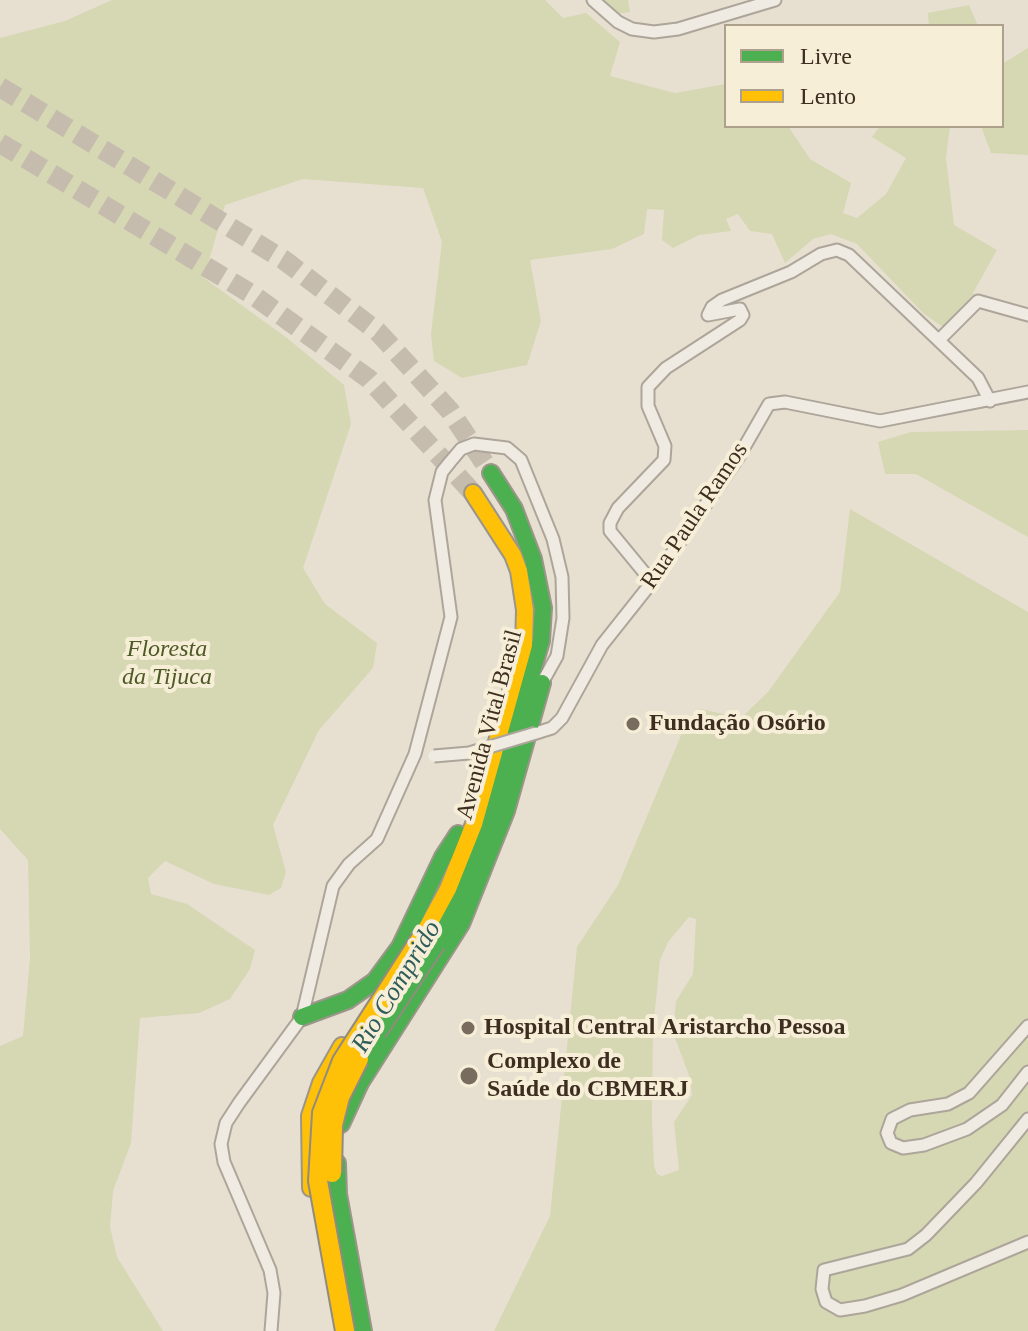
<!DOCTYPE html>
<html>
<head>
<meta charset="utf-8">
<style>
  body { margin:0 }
  #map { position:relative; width:1028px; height:1331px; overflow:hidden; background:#e7e0d1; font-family:"Times New Roman",serif }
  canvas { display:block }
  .legend { position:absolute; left:724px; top:24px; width:280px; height:104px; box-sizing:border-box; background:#f7eed8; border:2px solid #ada18e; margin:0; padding:10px 14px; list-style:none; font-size:24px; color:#3d2e20 }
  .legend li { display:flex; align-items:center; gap:16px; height:40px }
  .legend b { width:40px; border:2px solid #ada18e }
</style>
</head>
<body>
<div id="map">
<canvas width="1028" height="1331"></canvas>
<ul class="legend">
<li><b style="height:10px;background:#4caf50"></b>Livre</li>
<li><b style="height:10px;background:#ffc107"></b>Lento</li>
</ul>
</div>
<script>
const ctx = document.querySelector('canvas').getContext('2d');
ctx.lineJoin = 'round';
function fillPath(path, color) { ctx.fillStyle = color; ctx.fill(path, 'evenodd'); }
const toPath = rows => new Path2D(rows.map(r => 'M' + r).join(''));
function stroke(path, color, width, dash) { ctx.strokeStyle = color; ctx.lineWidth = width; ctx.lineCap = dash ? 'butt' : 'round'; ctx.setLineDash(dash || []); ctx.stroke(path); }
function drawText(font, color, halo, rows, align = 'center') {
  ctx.font = font + ' "Times New Roman",serif'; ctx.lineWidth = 8; ctx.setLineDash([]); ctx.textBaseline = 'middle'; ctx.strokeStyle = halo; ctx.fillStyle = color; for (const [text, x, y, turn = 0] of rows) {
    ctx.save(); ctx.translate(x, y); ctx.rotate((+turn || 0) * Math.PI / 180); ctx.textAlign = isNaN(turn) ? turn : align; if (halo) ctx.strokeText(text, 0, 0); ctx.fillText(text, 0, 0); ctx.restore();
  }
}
fillPath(toPath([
  [112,0,545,0,563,18,586,13,620,42,610,76,675,93,726,84,726,126,788,126,810,159,851,183,843,213,857,218,886,194,906,158,872,137,880,126,950,126,946,158,954,225,997,250,973,293,977,300,947,330,923,313,857,244,831,234,813,239,785,263,772,234,750,231,738,214,726,219,731,231,699,235,673,248,662,240,664,210,647,209,644,234,612,249,530,260,541,321,527,365,462,378,434,361,431,334,442,242,423,188,303,179,225,205,204,278,287,338,344,385,351,424,303,568,325,604,377,643,373,668,319,730,273,825,286,872,281,888,269,895,214,884,165,861,148,878,151,894,187,904,255,950,250,969,230,999,199,1013,140,1018,131,1143,113,1191,110,1227,117,1257,163,1331,0,1331,0,1046,23,1036,30,958,28,860,0,829,0,38,65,21],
  [593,0,628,0,630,12,609,15],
  [969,5,978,26,929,26,928,13],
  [1028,48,1028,155,991,153,981,126,1002,126,1002,64],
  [1028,430,1028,537,916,474,885,474,878,442,911,432],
  [850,509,1028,612,1028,1331,494,1331,550,1216,577,947,618,885,682,733,701,709,741,718,768,692,840,592],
  [689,917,696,919,693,974,676,1001,673,1033,689,1075,692,1095,674,1122,679,1170,662,1176,657,1174,654,1166,652,1121,653,1030,660,960,668,942]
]), '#d6d7b3');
stroke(toPath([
  [0,87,284,260,378,332,450,411,491,473],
  [0,143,253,295,369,379,473,493]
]), '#c5bcae', 20, [20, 10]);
const street = toPath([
  [593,0,618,22,632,29,654,32,678,29,775,0],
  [939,340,978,301,1028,315],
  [652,582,610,531,610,523,618,508,664,460,665,446,648,406,648,387,666,368,740,320,743,315,740,309,708,315,712,307,722,300,791,272,821,254,837,250,849,255,978,378,990,401],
  [536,733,552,728,562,718,602,645,652,582,738,458,769,404,785,402,880,421,1028,392],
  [1028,1026,969,1093,948,1104,910,1110,892,1119,887,1133,891,1143,903,1148,924,1145,967,1129,1002,1105,1028,1072],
  [1028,1119,976,1183,926,1235,908,1249,824,1270,822,1289,826,1302,840,1310,865,1306,902,1295,1028,1242],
  [271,1331,274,1293,270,1270,224,1162,221,1144,226,1123,239,1103,302,1017,333,886,349,864,377,839,415,754,451,617,435,500,442,472,450,462,461,449,474,444,507,448,521,460,553,539,562,577,563,618,557,656,542,683]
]);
const fast = toPath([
  [436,943,477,859,541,641,543,608,533,559,514,509,491,473],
  [302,1017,348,1000,375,981,400,947,443,857,458,834],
  [341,1124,360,1083,461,924,506,811,542,683],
  [337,1163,338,1194,363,1331]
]);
const slow = toPath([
  [423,935,448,889,474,824,524,645,525,610,519,571,513,555,473,493],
  [311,1188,310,1116,321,1083,342,1046]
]);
stroke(street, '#ada599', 15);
stroke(fast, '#9c958a', 20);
stroke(slow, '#9c958a', 20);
stroke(street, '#efebe3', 11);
stroke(fast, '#4caf50', 16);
stroke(slow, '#ffc107', 16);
const streetBridge = toPath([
  [434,756,469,753,536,733]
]);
const fastBridge = toPath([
  [377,1032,436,943]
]);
const slowBridge = toPath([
  [332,1173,333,1125,340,1097,359,1059],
  [345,1331,318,1181,322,1113,342,1061,423,935]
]);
stroke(streetBridge, '#ada599', 15, []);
stroke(fastBridge, '#928b80', 22, []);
stroke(slowBridge, '#928b80', 22, []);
stroke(streetBridge, '#efebe3', 11);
stroke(fastBridge, '#4caf50', 18);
stroke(slowBridge, '#ffc107', 18);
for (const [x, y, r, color] of [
  [633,724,8,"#786c5e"],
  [468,1028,8,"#786c5e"],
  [469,1076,10,"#786c5e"]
]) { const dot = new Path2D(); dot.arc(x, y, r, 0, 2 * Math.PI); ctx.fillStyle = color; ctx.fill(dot); stroke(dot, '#f7eed8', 3); }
drawText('24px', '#3d2e20', '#f7eed8', [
  ["Rua Paula Ramos",695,516,-56],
  ["Avenida Vital Brasil",490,725,-75]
]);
drawText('italic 24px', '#4d5a26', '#f7eed8', [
  ["Floresta",167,650],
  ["da Tijuca",167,678]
]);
drawText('bold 24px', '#3d2e20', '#f7eed8', [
  ["Fundação Osório",649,724],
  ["Hospital Central Aristarcho Pessoa",484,1028],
  ["Complexo de",487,1062],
  ["Saúde do CBMERJ",487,1090]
], 'left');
drawText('italic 26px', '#2f5d5a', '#f7eed8', [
  ["Rio Comprido",397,987,-59]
]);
</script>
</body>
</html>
